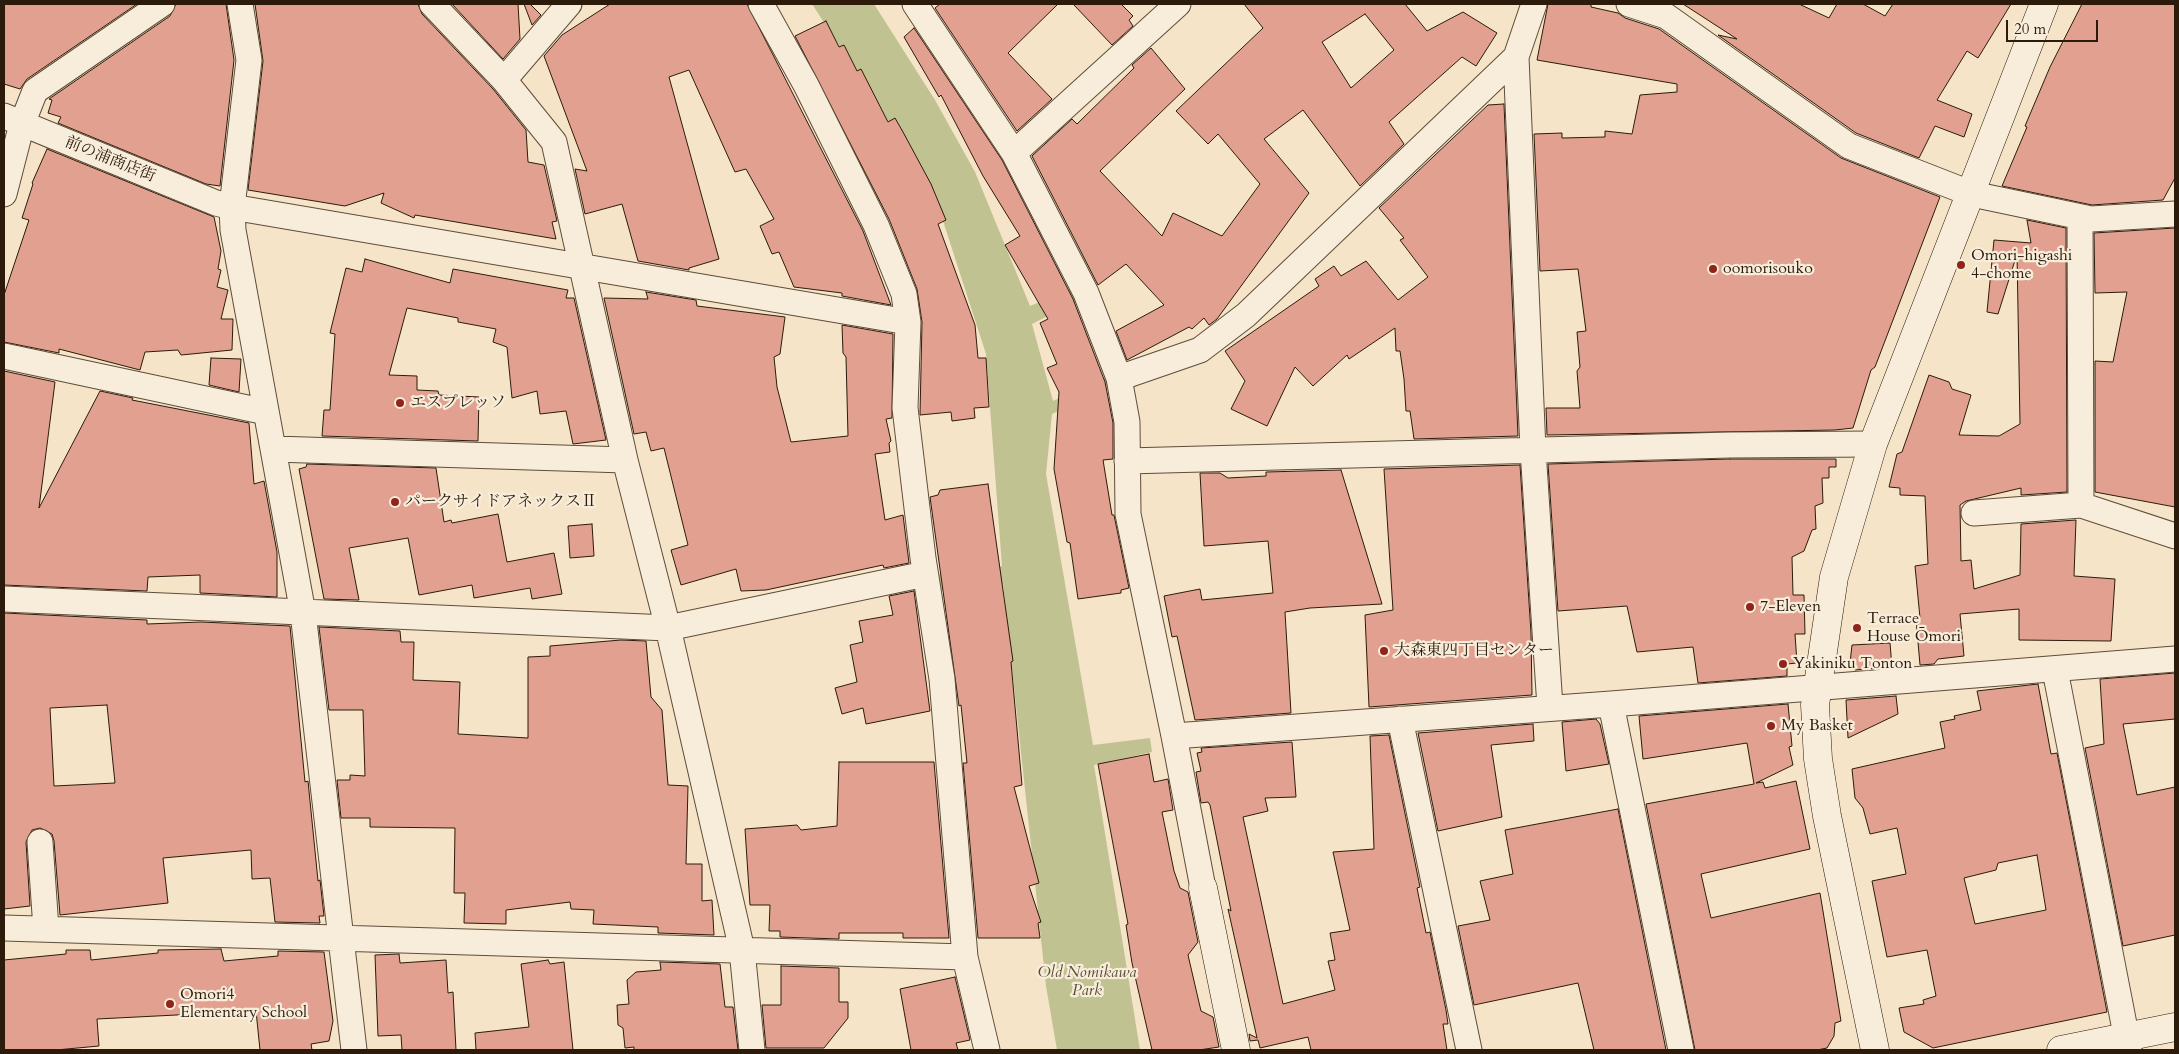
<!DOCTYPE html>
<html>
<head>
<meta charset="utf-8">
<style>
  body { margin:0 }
  #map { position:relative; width:2179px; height:1054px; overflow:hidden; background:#f5e4c7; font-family:Cardo,serif }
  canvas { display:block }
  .frame { position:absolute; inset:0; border:5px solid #2c1b0a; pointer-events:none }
  .scale { position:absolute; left:2006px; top:20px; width:92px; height:22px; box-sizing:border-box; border:2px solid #2c1b0a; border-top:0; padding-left:6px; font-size:15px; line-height:18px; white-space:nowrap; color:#2c1b0a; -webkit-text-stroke:4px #f8eddb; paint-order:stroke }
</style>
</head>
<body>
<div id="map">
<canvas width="2179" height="1054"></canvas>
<div class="frame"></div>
<div class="scale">20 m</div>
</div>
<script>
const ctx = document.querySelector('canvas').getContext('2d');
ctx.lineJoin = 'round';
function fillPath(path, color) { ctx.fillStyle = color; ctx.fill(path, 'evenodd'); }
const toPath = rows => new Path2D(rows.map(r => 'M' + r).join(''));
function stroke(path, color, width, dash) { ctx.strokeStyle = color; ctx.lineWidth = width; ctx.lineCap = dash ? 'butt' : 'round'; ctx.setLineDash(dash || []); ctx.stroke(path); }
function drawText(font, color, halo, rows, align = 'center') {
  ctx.font = font + ' Cardo,"Noto Serif JP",serif'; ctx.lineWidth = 4.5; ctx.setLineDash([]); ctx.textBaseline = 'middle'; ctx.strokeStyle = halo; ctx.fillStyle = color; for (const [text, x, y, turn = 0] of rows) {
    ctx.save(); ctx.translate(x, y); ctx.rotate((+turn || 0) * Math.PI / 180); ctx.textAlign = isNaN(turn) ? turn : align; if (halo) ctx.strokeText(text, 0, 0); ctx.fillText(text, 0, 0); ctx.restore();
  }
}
fillPath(toPath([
  [812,4,874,4,935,100,975,172,1030,306,1071,289,1077,301,1032,324,1053,401,1106,376,1110,385,1052,414,1046,474,1093,745,1150,738,1152,752,1094,765,1140,1050,1057,1050,1046,986,1003,584,938,591,936,575,1002,566,986,354,933,190]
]), '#c1c292');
const building = toPath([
  [4,4,137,4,27,79,20,89,4,84,4,4],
  [176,4,226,4,234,60,220,186,206,184,58,123,61,117,48,113,52,100,49,99,170,16,176,4],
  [255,4,418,4,422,14,493,89,526,130,528,162,544,165,557,221,552,222,556,239,415,215,414,218,381,203,384,193,345,206,248,190,263,61,255,4],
  [452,4,518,4,520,39,503,59,452,4],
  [524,4,530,4,541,15,532,25,524,4],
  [610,4,747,4,863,231,891,305,842,296,842,293,794,287,779,252,772,254,760,226,774,219,746,169,735,172,689,70,669,77,719,259,689,268,689,270,638,261,622,204,585,214,575,169,587,171,544,56,562,35,610,4],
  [940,4,1058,4,1008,53,1052,99,1017,131,935,8,940,4],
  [1073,4,1121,4,1133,16,1129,20,1133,26,1112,45,1073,4],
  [1244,4,1405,4,1427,31,1463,12,1497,33,1476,66,1462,57,1389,122,1404,144,1360,186,1303,110,1264,139,1309,193,1217,319,1209,325,1204,318,1192,329,1189,327,1127,360,1116,331,1164,305,1126,264,1098,285,1032,156,1072,119,1077,124,1134,68,1132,65,1151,48,1185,89,1100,171,1162,236,1173,213,1222,236,1260,184,1218,134,1208,144,1176,111,1263,28,1244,4],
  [1365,14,1394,50,1351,88,1322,42,1365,14],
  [1548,4,1591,4,1591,7,1618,13,1625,18,1659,29,1841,158,1940,197,1875,367,1871,370,1853,428,1835,430,1547,435,1546,408,1580,408,1577,371,1580,367,1577,332,1586,331,1578,269,1540,271,1534,134,1562,133,1562,138,1605,137,1605,131,1632,134,1640,95,1677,92,1677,84,1537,60,1548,4],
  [1683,4,1799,4,1829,18,1837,4,1863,4,1885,16,1893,4,2011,4,1978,58,1967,51,1937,100,1972,114,1964,137,1935,126,1919,158,1856,133,1718,35,1737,39,1683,4],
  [2082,4,2175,4,2175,178,2163,200,2092,205,2002,186,2027,127,2025,126,2050,67,2082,4],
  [826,21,839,47,844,45,857,71,861,69,888,122,895,118,903,132,931,184,946,220,938,224,975,325,978,358,986,358,989,407,974,408,975,418,952,421,951,412,920,415,922,322,917,289,889,219,795,36,826,21],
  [914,28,1002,160,1073,299,1105,382,1113,423,1113,459,1103,460,1112,515,1114,515,1129,588,1121,590,1121,593,1078,599,1070,543,1067,542,1054,469,1059,392,1047,368,1057,364,1040,323,1048,319,1005,245,1020,236,983,176,941,95,939,97,904,37,914,28],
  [1504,104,1518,436,1414,439,1410,411,1406,411,1404,379,1400,351,1396,351,1395,328,1349,359,1347,355,1313,386,1295,367,1267,426,1231,409,1245,381,1225,351,1319,286,1315,279,1334,266,1341,276,1366,261,1398,300,1428,277,1400,240,1404,238,1379,208,1488,105,1504,104],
  [47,149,214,217,221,251,218,269,221,270,217,287,228,290,221,319,233,319,232,350,181,355,178,350,145,352,140,370,59,349,59,353,4,342,4,295,29,220,22,218,33,184,32,183,47,149],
  [2027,220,2066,228,2067,492,2021,495,2021,488,1966,501,1960,505,1961,561,1971,560,1974,589,2020,575,2021,524,2076,520,2074,576,2115,579,2111,641,2019,640,2019,609,1960,614,1964,656,1938,659,1934,664,1920,665,1916,619,1920,618,1915,566,1928,564,1925,496,1900,495,1900,488,1889,487,1897,454,1902,452,1929,375,1949,382,1952,389,1971,395,1959,435,1999,436,2020,424,2017,254,1998,314,1987,312,1994,240,2031,243,2027,220],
  [2175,228,2175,507,2095,492,2095,361,2113,362,2127,292,2095,293,2094,233,2175,228],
  [365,259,450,283,453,269,568,290,566,298,574,298,606,440,573,444,566,411,540,414,537,391,512,398,507,347,493,342,496,329,458,322,458,318,407,308,389,375,417,376,417,390,438,391,439,395,479,397,478,441,322,436,324,410,330,410,335,334,330,333,346,268,362,272,365,259],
  [646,292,696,300,697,306,785,317,780,354,774,357,777,387,791,442,848,436,846,357,843,353,842,325,893,334,892,418,886,419,891,441,889,443,890,452,875,454,885,520,903,515,909,563,884,568,883,565,766,590,741,591,736,569,681,585,671,550,688,545,664,448,651,451,646,432,634,434,604,298,648,299,646,292],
  [211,358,241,359,239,392,209,385,211,358],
  [4,371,55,382,39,508,100,391,133,398,132,400,249,423,254,484,264,481,277,552,277,597,200,593,200,575,148,577,147,591,4,585,4,371],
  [1730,459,1836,459,1836,467,1829,467,1829,478,1822,478,1823,503,1815,506,1816,529,1812,530,1804,551,1792,557,1793,595,1804,595,1805,634,1795,634,1797,663,1787,664,1787,676,1698,683,1693,647,1637,652,1627,606,1558,611,1548,464,1730,459],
  [307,464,436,468,444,522,451,520,452,523,498,514,507,562,554,553,562,594,532,599,530,588,474,598,472,585,419,595,408,538,349,548,359,600,324,599,299,469,306,467,307,464],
  [1520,465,1531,633,1532,695,1369,707,1365,615,1393,610,1384,469,1520,465],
  [1341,470,1382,604,1310,608,1285,612,1291,713,1195,720,1177,636,1172,637,1164,596,1200,589,1202,600,1273,593,1268,541,1204,546,1200,473,1220,473,1228,478,1266,476,1266,472,1341,470],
  [988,484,1013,661,1011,662,1022,785,1014,787,1039,883,1029,886,1041,922,1038,923,1040,938,978,938,963,763,967,763,961,705,959,706,930,497,938,495,940,490,988,484],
  [592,524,594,556,570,558,568,526,592,524],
  [914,591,930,711,866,724,863,708,842,714,835,688,857,682,850,645,863,642,859,621,893,615,889,596,914,591],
  [4,613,147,620,147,624,201,622,290,626,305,782,308,781,318,881,320,880,324,916,319,916,320,923,275,922,270,878,252,879,251,850,163,858,168,903,60,915,54,841,52,834,40,828,32,830,26,842,30,906,4,909,4,613],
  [107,705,115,783,54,786,50,708,107,705],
  [319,627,400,631,401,642,414,642,413,680,460,682,458,734,528,738,528,657,550,656,550,646,621,640,646,641,651,697,662,710,668,785,688,786,686,864,702,864,702,901,712,900,714,935,658,933,658,927,593,924,594,910,571,909,570,902,506,910,506,924,464,923,465,893,454,893,455,828,370,827,370,818,341,818,337,780,350,780,350,775,365,776,363,710,329,710,319,627],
  [1890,643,1892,667,1855,670,1850,663,1852,645,1890,643],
  [2175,673,2175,719,2123,724,2137,795,2175,787,2175,935,2123,946,2085,748,2104,744,2100,679,2175,673],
  [2038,684,2051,754,2057,753,2107,1012,1933,1048,1904,1032,1899,1008,1924,1004,1923,1000,1936,996,1927,950,1887,957,1872,881,1906,874,1897,828,1870,834,1863,808,1855,798,1852,769,1945,748,1940,722,1955,719,1954,716,1981,710,1977,691,2038,684],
  [2037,855,2046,910,1975,924,1964,878,1996,870,1998,863,2037,855],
  [1896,696,1898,714,1848,738,1846,700,1896,696],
  [1788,704,1792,746,1789,747,1793,765,1756,783,1763,782,1765,788,1796,781,1810,849,1701,874,1711,918,1820,893,1841,1021,1835,1023,1834,1036,1827,1048,1817,1050,1695,1050,1646,804,1754,784,1747,743,1643,759,1639,716,1788,704],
  [1596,719,1600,724,1609,764,1566,771,1562,722,1596,719],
  [1533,724,1534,741,1491,745,1502,817,1438,831,1418,733,1533,724],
  [1389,735,1420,887,1417,888,1426,933,1430,932,1446,1010,1448,1024,1443,1024,1447,1050,1311,1050,1308,1037,1260,1048,1258,1040,1250,1041,1249,1034,1257,1038,1228,909,1231,911,1210,805,1208,802,1201,803,1196,772,1201,771,1197,753,1202,752,1201,748,1292,742,1296,797,1265,798,1268,811,1243,817,1283,1004,1335,990,1328,961,1335,960,1330,933,1350,930,1333,852,1374,849,1370,736,1389,735],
  [1149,754,1154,782,1168,779,1173,810,1162,812,1174,871,1180,888,1188,892,1198,942,1188,955,1201,1011,1213,1017,1219,1047,1199,1050,1152,1050,1132,963,1126,925,1128,924,1098,764,1149,754],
  [839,762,934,762,949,938,903,938,903,933,839,933,839,939,780,937,780,931,769,931,770,905,750,905,745,829,797,825,801,830,837,826,839,762],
  [1618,809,1666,1050,1594,1050,1578,983,1474,1005,1458,926,1490,920,1480,881,1513,874,1505,830,1618,809],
  [221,949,224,961,278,956,278,951,324,952,333,1021,329,1041,311,1044,312,1050,260,1050,256,1011,97,1019,99,1046,56,1050,4,1050,4,960,66,954,66,950,90,950,91,960,158,953,158,950,221,949],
  [399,954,400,963,446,960,448,993,453,992,456,1050,402,1050,401,1035,378,1036,375,955,399,954],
  [548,960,550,964,564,962,573,1050,476,1050,475,1033,529,1027,521,964,548,960],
  [660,962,720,964,725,1007,733,1007,738,1050,634,1050,634,1047,625,1048,623,1028,618,1025,617,1005,629,1004,627,980,636,972,661,970,660,962],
  [781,966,839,968,839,1002,848,1002,848,1018,824,1048,766,1048,762,1005,781,1005,781,966],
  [955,977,970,1040,956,1043,958,1050,911,1050,900,989,955,977]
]);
fillPath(building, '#e1a090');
stroke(building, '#2c1b0a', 1);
const street = toPath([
  [240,4,249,60,232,207,233,230,303,613,354,1050],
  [432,4,504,80,554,142,625,460,668,628,742,950,752,1050],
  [761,4,806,85,876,225,904,294,908,322,905,408,923,558,942,679,965,957,987,1050],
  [915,4,1014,153,1086,293,1119,378,1127,422,1128,514,1174,736,1203,888],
  [1534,4,1516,57,1533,450,1550,707],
  [1629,4,1666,16,1849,146,1972,194,2091,219,2175,214],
  [504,80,569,4],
  [4,116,216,203,232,207,908,322],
  [1014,153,1178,4],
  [4,194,22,124,35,91,162,4],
  [2080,217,2081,505],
  [4,356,266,412],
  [1119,378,1200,350,1246,315,1516,57],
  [274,449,625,460],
  [1127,461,1730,445,1873,444],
  [1974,513,2081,505,2175,536],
  [4,599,668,628,925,574],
  [2055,670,2129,1050],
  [1611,704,1681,1050],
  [1400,719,1469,1050],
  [1174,736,1611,704,2175,659],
  [40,842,46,929],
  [4,928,965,957]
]);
const secondary = toPath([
  [1203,888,1236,1050],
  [1875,1050,1827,816,1818,759,1815,705,1834,577,1873,444,2044,4],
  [2061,1050,2175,1027]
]);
stroke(street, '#5e4d39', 27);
stroke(secondary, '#2c1b0a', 29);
stroke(street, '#f8eddb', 25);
stroke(secondary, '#f8eddb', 28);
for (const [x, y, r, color] of [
  [1961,265,5,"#8f2418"],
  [1713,269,5,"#8f2418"],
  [400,403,5,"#8f2418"],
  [395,502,5,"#8f2418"],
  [1750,607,5,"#8f2418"],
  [1857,628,5,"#8f2418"],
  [1384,651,5,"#8f2418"],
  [1783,664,5,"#8f2418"],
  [1771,726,5,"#8f2418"],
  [170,1004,5,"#8f2418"]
]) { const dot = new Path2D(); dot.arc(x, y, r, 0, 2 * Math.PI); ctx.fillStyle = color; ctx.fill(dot); stroke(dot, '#f8eddb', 2); }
drawText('16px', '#2c1b0a', '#f8eddb', [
  ["前の浦商店街",110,160,22]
]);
drawText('16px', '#2c1b0a', '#f8eddb', [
  ["Omori-higashi",1971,256],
  ["4-chome",1971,274],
  ["oomorisouko",1723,269],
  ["エスプレッソ",410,403],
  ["パークサイドアネックスⅡ",405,502],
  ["7-Eleven",1760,607],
  ["Terrace",1867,619],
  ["House Ōmori",1867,637],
  ["大森東四丁目センター",1394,651],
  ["Yakiniku Tonton",1793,664],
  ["My Basket",1781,726],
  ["Omori4",180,995],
  ["Elementary School",180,1013]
], 'left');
drawText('italic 16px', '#594d33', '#f8eddb', [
  ["Old Nomikawa",1087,973],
  ["Park",1087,991]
]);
</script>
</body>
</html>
